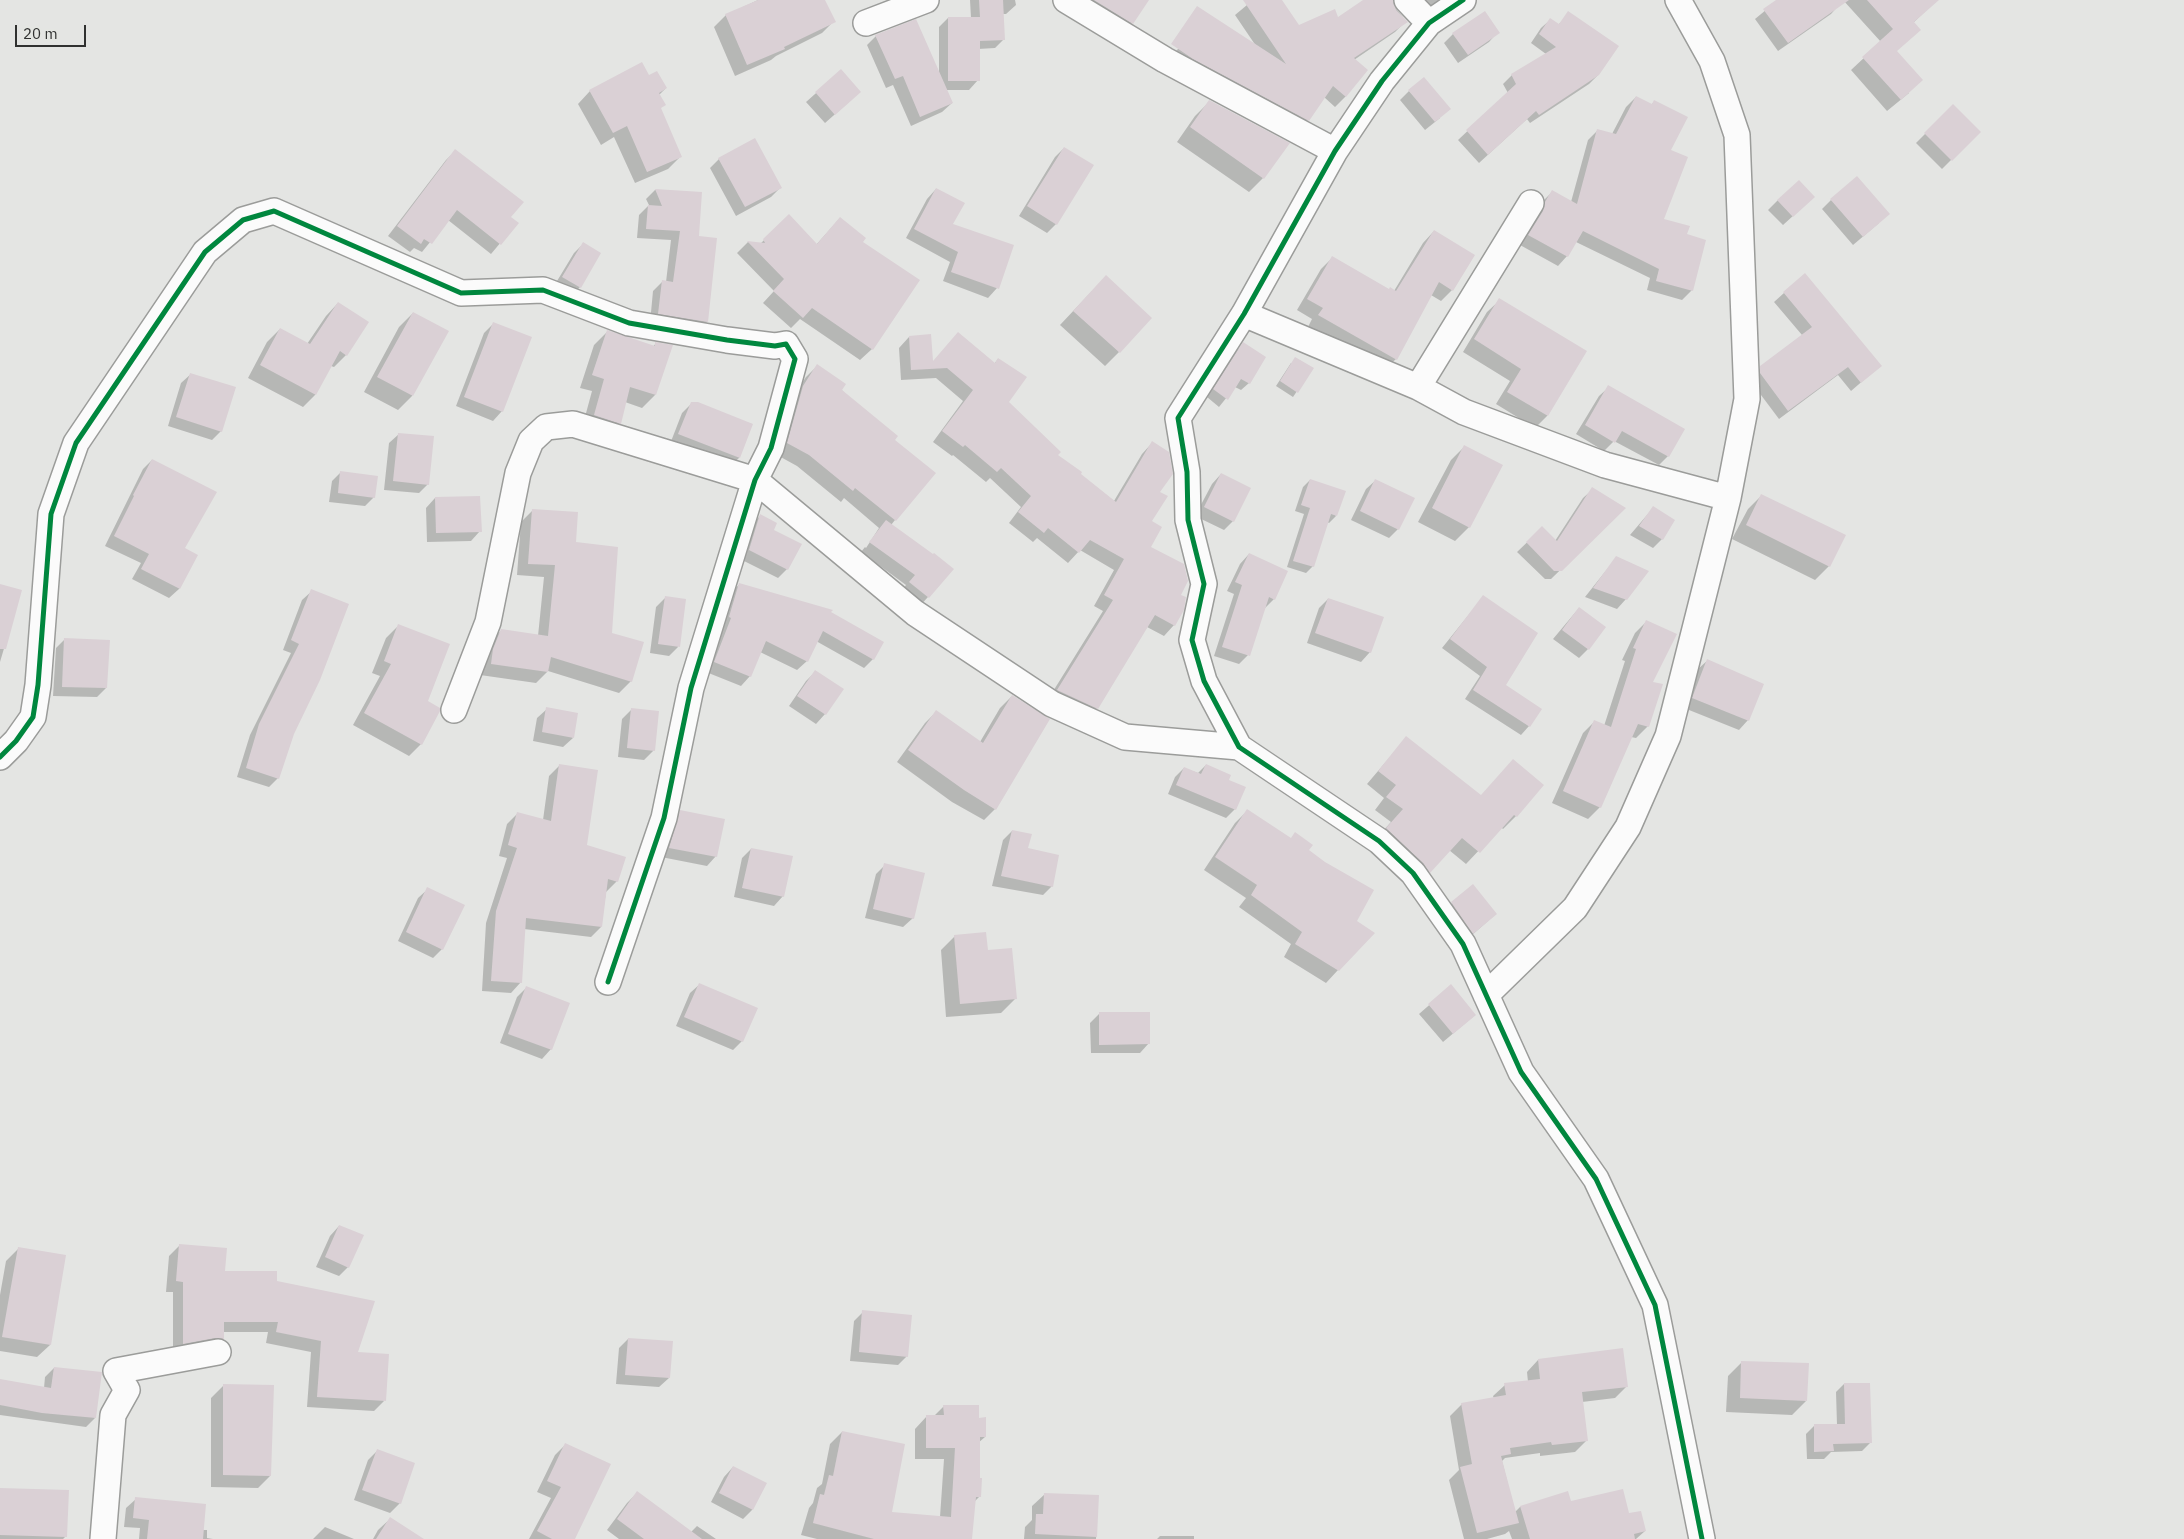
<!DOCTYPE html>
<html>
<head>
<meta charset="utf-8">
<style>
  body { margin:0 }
  #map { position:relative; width:2184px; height:1539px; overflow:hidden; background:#e4e5e3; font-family:"IBM Plex Sans",sans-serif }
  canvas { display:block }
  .scale { position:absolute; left:15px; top:25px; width:71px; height:22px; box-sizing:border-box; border:2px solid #303130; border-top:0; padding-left:6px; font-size:15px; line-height:18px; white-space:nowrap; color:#303130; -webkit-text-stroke:4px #e4e6e2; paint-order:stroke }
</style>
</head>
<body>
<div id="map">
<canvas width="2184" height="1539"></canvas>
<div class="scale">20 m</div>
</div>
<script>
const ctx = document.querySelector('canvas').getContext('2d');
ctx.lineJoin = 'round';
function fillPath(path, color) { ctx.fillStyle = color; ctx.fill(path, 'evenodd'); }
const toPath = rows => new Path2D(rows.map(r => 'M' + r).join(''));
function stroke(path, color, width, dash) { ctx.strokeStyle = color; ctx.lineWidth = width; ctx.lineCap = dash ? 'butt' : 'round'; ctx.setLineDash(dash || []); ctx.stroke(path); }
fillPath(toPath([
  [758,0,824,0,834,21,822,33,776,56,771,60,735,76,714,27,726,15],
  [970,0,1015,0,1016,5,1006,14,1003,14,1004,39,995,48,978,49,978,80,969,90,946,90,952,103,942,112,911,126,893,85,886,88,867,45,876,36,939,75,939,27,948,18,971,18],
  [1065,0,1147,0,1132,23,1120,35],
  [1253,0,1280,0,1298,27,1338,19,1365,0,1392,0,1392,4,1406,21,1395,32,1354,60,1346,96,1335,107,1324,97,1308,120,1297,131,1167,60,1178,49,1219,22,1256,46,1235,15],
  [1404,0,1440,0,1420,14],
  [1778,0,1840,0,1840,4,1831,14,1778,51,1755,19],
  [1843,0,1927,0,1932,5,1913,23,1896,51,1909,93,1887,111,1851,70,1881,42],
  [1567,16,1598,75,1589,84,1530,123,1527,119,1479,163,1458,140,1508,93,1503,84,1512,75,1546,54,1531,43,1541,28,1550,20,1558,25],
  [1498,32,1489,42,1458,63,1444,43,1453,34],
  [841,71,850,101,825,123,806,102],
  [649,77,666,88,659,95,660,109,681,156,668,169,635,183,614,137,601,145,578,104,590,91],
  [1409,91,1440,118,1425,130,1400,100],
  [1636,97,1651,105,1654,102,1669,151,1662,220,1686,235,1692,290,1682,300,1647,290,1650,278,1576,242,1567,256,1558,266,1520,245,1543,201,1552,192,1571,202,1588,140,1597,131,1612,134,1626,107],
  [1209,102,1288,143,1263,178,1249,192,1177,142,1195,116],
  [1953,106,1979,132,1942,169,1916,143],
  [1064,148,1056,224,1047,233,1019,216,1055,157],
  [455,151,510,217,517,223,491,254,448,220,422,252,414,248,410,252,388,236,446,160],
  [719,159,780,188,771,197,736,216,710,168],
  [936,189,951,225,997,288,988,298,943,281,950,262,906,238,927,199],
  [655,190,701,194,697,237,707,322,697,331,650,323,653,291,662,282,666,282,671,240,637,238,639,215,649,205,646,199],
  [1778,200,1804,206,1783,225,1768,210],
  [1831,200,1879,223,1853,245,1822,209],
  [789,216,816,245,840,218,861,243,872,349,860,360,800,319,791,328,763,303,774,291,737,253,748,242,760,244],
  [1434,231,1452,290,1441,301,1431,295,1396,359,1384,370,1308,327,1312,319,1297,310,1321,269,1332,258,1388,290,1394,291,1423,243],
  [583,244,580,287,571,296,554,286,574,253],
  [1804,275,1880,366,1851,391,1838,375,1779,419,1752,383,1751,376,1802,335,1774,302],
  [1092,291,1119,352,1105,366,1060,325],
  [1500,300,1585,352,1547,416,1535,428,1496,404,1510,381,1463,352,1487,312],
  [338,303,346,355,334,367,331,366,315,395,303,407,248,378,267,342,280,329,307,344,326,316],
  [413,313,412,396,398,410,364,392,399,327],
  [493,324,502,411,493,421,456,406,484,333],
  [607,332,653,347,656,343,671,346,655,395,642,408,625,402,619,423,607,436,582,428,592,391,580,388,594,345],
  [909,337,932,362,994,364,998,359,1008,402,1057,456,1114,501,1142,454,1152,443,1159,492,1151,521,1149,547,1180,595,1174,625,1164,636,1147,627,1097,708,1086,719,1047,701,1103,611,1094,606,1114,570,1080,550,1068,563,1037,538,1033,542,1009,523,1021,507,990,478,986,482,953,455,952,456,933,442,963,401,936,378,901,380,899,348],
  [1243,344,1249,383,1241,390,1235,387,1219,407,1207,397,1236,352],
  [1291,363,1312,369,1293,397,1276,386],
  [817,366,893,440,895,520,891,525,952,570,919,607,901,592,906,585,861,552,865,547,866,548,879,528,844,498,841,502,797,466,777,455,792,398,806,377],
  [191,374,221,431,212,440,168,426,181,383],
  [1609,387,1668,456,1659,465,1614,441,1604,451,1576,434,1599,396],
  [691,404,752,424,739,458,729,467,670,444,682,413],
  [399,434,428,484,419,493,384,490,389,443],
  [1465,446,1469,527,1455,541,1418,522,1451,460],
  [152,460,183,549,196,555,179,589,169,598,132,579,141,563,105,546,143,469],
  [341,472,374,497,365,506,329,502,332,481],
  [1221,474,1233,521,1224,530,1195,516,1212,484],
  [1310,480,1336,516,1329,523,1327,522,1313,566,1306,573,1287,567,1304,514,1295,511,1303,487],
  [1376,480,1398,529,1389,538,1351,520,1366,489],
  [1593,489,1624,508,1551,579,1545,579,1517,552,1542,528,1555,541,1583,498],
  [1762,495,1829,566,1815,580,1732,539,1748,509],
  [435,498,480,531,471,541,427,542,426,508],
  [1653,508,1662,539,1653,548,1630,535],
  [532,511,575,543,631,681,619,693,548,671,536,683,480,675,489,642,501,631,538,636,544,577,517,575,521,522],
  [760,516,772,531,787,569,778,578,740,559,751,525],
  [1249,554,1274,599,1264,609,1248,655,1239,664,1214,656,1234,594,1227,591,1240,564],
  [1616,558,1626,599,1617,609,1585,597],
  [740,584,830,613,873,659,864,668,816,641,807,661,797,670,760,652,750,676,741,686,706,672,723,627,721,627,730,593],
  [0,585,21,591,0,662],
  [312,591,296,721,278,778,269,787,237,777,250,735,291,653,283,650,302,600],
  [666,597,678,647,669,656,650,653,656,607],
  [1483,597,1504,685,1529,726,1521,735,1465,699,1480,676,1442,648],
  [1328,599,1370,652,1361,662,1307,643,1319,608],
  [1579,608,1588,649,1579,658,1553,639],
  [1647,621,1652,682,1648,726,1636,738,1631,737,1600,807,1588,819,1552,803,1583,733,1595,721,1604,726,1625,661,1622,660,1635,633],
  [398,626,426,702,421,744,409,756,353,725,380,676,372,673,386,638],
  [65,639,106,688,97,697,53,696,56,648],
  [1708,660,1748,720,1739,730,1684,708,1698,669],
  [815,672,825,714,816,724,789,706,806,681],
  [1012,696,995,809,984,820,952,802,897,762,925,723,936,712,980,742,1000,708],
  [547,709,573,738,563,747,533,741,537,718],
  [632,709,654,750,644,760,618,757,622,719],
  [1406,738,1480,796,1542,786,1516,816,1503,829,1501,827,1466,864,1449,850,1417,884,1374,841,1391,822,1375,810,1384,798,1367,784],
  [1206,765,1228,781,1235,809,1226,818,1168,794,1175,777,1184,768,1198,773],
  [559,766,586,846,617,881,606,892,601,927,591,937,524,929,521,982,511,993,482,991,486,923,507,858,499,856,507,824,518,813,543,820,549,776],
  [1247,811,1307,850,1355,921,1338,970,1326,983,1284,957,1291,944,1239,907,1246,898,1204,870,1235,823],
  [681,812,716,856,707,866,661,857,671,821],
  [1012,831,1052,886,1043,895,992,886,1003,840],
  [751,849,783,896,774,906,734,897,742,858],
  [885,865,913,918,903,927,865,918,876,874],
  [428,889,442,949,433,958,398,941,418,898],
  [1452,903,1496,914,1464,942,1443,913],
  [955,936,987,951,1015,999,1001,1013,946,1017,941,950],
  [700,984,742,1041,733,1050,676,1026,690,993],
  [1451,986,1475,1015,1443,1042,1419,1014],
  [526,988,551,1049,542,1059,500,1043,517,997],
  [1099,1014,1149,1043,1140,1053,1091,1053,1090,1023],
  [339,1226,348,1267,339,1276,316,1267,330,1236],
  [180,1245,224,1272,276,1282,356,1354,384,1401,374,1411,307,1407,311,1352,266,1343,268,1332,223,1332,223,1339,212,1349,173,1354,173,1292,166,1292,169,1256],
  [18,1249,50,1345,37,1357,0,1351,0,1295,6,1261],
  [863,1312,907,1356,898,1365,850,1361,854,1321],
  [628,1339,669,1378,659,1387,616,1384,619,1348],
  [1538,1360,1626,1387,1615,1398,1582,1402,1586,1441,1575,1452,1540,1456,1540,1453,1505,1458,1502,1461,1515,1512,1520,1507,1628,1515,1645,1531,1636,1539,1512,1539,1509,1531,1505,1534,1487,1539,1464,1539,1449,1480,1459,1470,1450,1416,1462,1404,1494,1399,1493,1396,1505,1385,1528,1382,1527,1372],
  [1742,1362,1806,1401,1792,1415,1726,1412,1728,1376],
  [54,1368,95,1418,86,1427,0,1415,0,1380,44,1388,45,1377],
  [1844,1384,1870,1443,1862,1451,1831,1452,1824,1459,1807,1459,1806,1434,1814,1426,1837,1425,1836,1392],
  [224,1385,270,1476,258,1488,211,1487,211,1398],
  [944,1406,978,1419,985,1437,978,1443,980,1496,974,1502,971,1539,817,1539,801,1535,809,1508,813,1503,817,1488,822,1484,830,1444,842,1432,890,1514,940,1517,944,1459,915,1459,915,1429,927,1416,934,1416],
  [565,1445,574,1539,529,1539,551,1498,537,1492,555,1455],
  [377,1451,400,1503,390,1513,354,1500,368,1460],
  [733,1467,765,1484,752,1510,743,1519,711,1502,724,1477],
  [0,1489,66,1536,63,1539,0,1539],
  [637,1493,691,1532,697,1526,716,1539,619,1539,607,1530,627,1503],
  [1045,1494,1098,1496,1096,1539,1024,1539,1025,1527,1032,1520,1032,1506],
  [136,1499,203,1530,207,1530,207,1538,213,1539,139,1539,140,1528,124,1527,126,1508],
  [390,1519,405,1539,373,1539,378,1530],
  [325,1527,354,1539,313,1539],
  [1160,1536,1194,1536,1194,1539,1157,1539]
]), '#0003');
fillPath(toPath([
  [758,0,825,0,836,22,784,47,785,49,747,65,725,14],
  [979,0,1003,0,1005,40,980,41,980,81,948,81,948,17,980,17],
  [1094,0,1149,0,1133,24],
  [1243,0,1282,0,1299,25,1335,9,1338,17,1363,0,1393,0,1396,10,1408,22,1354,58,1368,70,1346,97,1333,86,1309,121,1193,59,1171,44,1197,6,1286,64],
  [1776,0,1849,0,1788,43,1763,9],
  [1867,0,1939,0,1914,22,1921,30,1897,51,1923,80,1901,100,1862,57,1893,29],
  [1485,11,1500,33,1468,55,1452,33],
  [1568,11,1619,46,1599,75,1539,115,1536,111,1488,155,1466,130,1516,84,1511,74,1556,47,1539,34,1550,18,1559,24],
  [916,19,953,103,920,117,903,76,895,79,875,35],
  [642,62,649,75,657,71,667,88,659,93,666,105,661,108,682,157,647,172,627,126,613,133,589,90],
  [841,69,861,92,835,115,815,92],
  [1424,77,1451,109,1435,122,1408,90],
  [1636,96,1652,104,1654,100,1688,117,1671,150,1688,157,1664,219,1690,226,1687,234,1706,240,1693,291,1656,281,1659,269,1583,231,1568,257,1528,235,1543,211,1545,202,1552,190,1577,204,1597,129,1616,134],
  [1209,100,1290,143,1264,179,1190,127],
  [1953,104,1981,132,1952,161,1924,133],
  [755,138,782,188,745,207,718,158],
  [1064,147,1094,165,1057,225,1027,206],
  [455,149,524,202,511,217,519,223,501,245,457,210,432,244,424,239,421,244,397,226],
  [1857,176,1890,214,1863,237,1830,199],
  [1799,180,1815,197,1793,217,1777,200],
  [936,188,965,203,953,224,1014,245,999,289,951,272,958,252,914,229],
  [655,189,702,192,699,236,717,238,708,322,658,314,662,280,673,282,680,231,646,229,648,205,662,206],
  [789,214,817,244,840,217,866,238,863,242,920,280,873,350,812,308,803,318,773,291,784,279,747,241,765,243,763,239],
  [1434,230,1475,255,1453,291,1439,282,1397,360,1318,315,1323,308,1307,299,1332,256,1389,289,1390,287,1396,291],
  [583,242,601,253,581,288,562,277],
  [1805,273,1882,366,1861,383,1848,367,1788,411,1760,373,1760,366,1812,327,1783,292],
  [1106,275,1152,318,1120,353,1073,311],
  [1499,298,1587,351,1548,416,1507,392,1521,369,1474,339],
  [338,302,369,322,347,356,340,351,316,395,260,365,280,328,310,344],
  [413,312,449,331,413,396,377,377],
  [493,322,532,337,503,412,464,397],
  [607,330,655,346,655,342,673,345,656,395,630,387,621,424,594,415,604,379,592,375],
  [958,332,995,363,998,358,1027,377,1009,402,1061,452,1058,455,1082,472,1081,474,1116,502,1152,441,1169,452,1173,474,1160,492,1168,496,1152,521,1162,527,1151,547,1184,564,1188,581,1181,595,1186,597,1184,610,1175,626,1155,615,1098,709,1057,690,1113,600,1104,595,1124,559,1090,540,1079,553,1048,528,1044,533,1018,512,1031,496,1001,468,997,472,965,445,963,447,942,431,973,390,947,368,911,370,909,336,931,334,933,361],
  [1243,342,1266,357,1250,384,1241,379,1228,400,1213,389],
  [1295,357,1314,368,1298,393,1280,381],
  [817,364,846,384,842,390,898,436,895,440,936,473,896,521,855,488,853,491,809,455,787,443,803,386],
  [190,373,236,387,222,432,176,417],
  [1608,385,1685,429,1669,457,1622,431,1615,443,1585,425],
  [691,402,698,402,753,424,740,458,678,434],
  [398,433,434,436,429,485,393,481],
  [1464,445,1503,465,1470,528,1432,508],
  [152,459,217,492,185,548,198,555,180,589,141,569,149,554,114,536,134,496,133,495],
  [340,471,378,476,375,498,338,493],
  [1221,473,1251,488,1234,522,1204,507],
  [1310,479,1346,491,1337,516,1331,514,1314,567,1293,561,1310,508,1301,505],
  [1375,479,1415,498,1399,530,1360,511],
  [1592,487,1626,508,1562,571,1554,571,1526,542,1542,526,1557,541],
  [1761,494,1846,535,1830,567,1746,525],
  [480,496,482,532,436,533,435,497],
  [1653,506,1675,520,1663,540,1639,526],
  [532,509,578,512,576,542,618,547,612,633,644,642,632,682,551,657,548,672,491,664,493,649,501,629,548,636,555,565,528,564],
  [760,514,777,523,774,530,802,544,788,570,749,550],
  [886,520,933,554,934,553,954,569,929,598,909,582,915,575,869,542],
  [1249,553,1288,571,1275,600,1269,597,1250,656,1222,647,1242,585,1235,582],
  [1616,556,1649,571,1627,600,1593,588],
  [739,583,833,610,831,612,884,642,874,660,823,631,808,662,766,641,751,677,714,662,731,618,729,617],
  [0,584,22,590,6,649,0,649],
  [311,589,349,604,320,680,294,734,279,779,246,768,259,724,299,644,291,640],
  [1483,595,1538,633,1506,685,1542,709,1530,727,1473,690,1487,667,1450,639],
  [665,596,686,599,680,647,658,644],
  [1328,598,1384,617,1371,653,1315,633],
  [1579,607,1606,627,1589,650,1562,630],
  [1646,620,1677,634,1653,682,1663,684,1649,727,1638,724,1601,808,1563,791,1594,720,1611,727,1636,649,1633,648],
  [398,624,450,644,428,701,440,708,440,711,422,745,364,713,391,664,384,661],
  [64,638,110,640,107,688,62,687],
  [1707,659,1764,684,1749,721,1692,698],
  [815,670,844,689,826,715,797,696],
  [1012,695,1050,719,996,810,964,790,908,750,936,710,983,743],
  [546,707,578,713,574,738,542,732],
  [631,708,659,711,655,751,627,748],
  [1406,736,1481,795,1513,759,1544,785,1517,817,1514,815,1480,853,1462,838,1430,873,1423,863,1386,828,1403,809,1386,797,1396,785,1378,771],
  [559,764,598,770,587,845,626,857,618,882,608,879,602,927,526,918,522,983,491,981,496,911,517,848,508,845,517,812,551,821],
  [1206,764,1231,775,1229,780,1246,787,1236,810,1176,785,1184,767,1201,774],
  [1247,809,1291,838,1295,832,1313,845,1309,850,1325,862,1374,890,1357,921,1375,933,1339,971,1295,944,1302,932,1251,895,1257,885,1215,857],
  [680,810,725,819,717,857,669,848],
  [1012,830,1032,834,1028,848,1059,855,1053,887,1001,876],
  [751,848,793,856,784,897,742,888],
  [884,863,925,873,914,919,873,909],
  [1473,884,1497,914,1473,934,1451,902],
  [427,887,465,905,443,950,406,932],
  [986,932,988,950,1012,948,1017,999,960,1004,954,935],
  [699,983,758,1008,743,1042,684,1017],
  [1451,984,1476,1015,1453,1034,1428,1004],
  [526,986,570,1003,552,1050,508,1034],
  [1099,1012,1150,1012,1150,1044,1099,1045],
  [339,1225,364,1235,349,1268,325,1257],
  [179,1244,227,1248,225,1271,277,1271,277,1281,375,1301,358,1352,389,1354,386,1401,317,1397,321,1341,276,1332,278,1322,224,1322,224,1339,215,1338,183,1344,183,1282,176,1281],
  [18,1247,66,1255,51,1345,2,1337],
  [862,1310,912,1315,908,1357,859,1352],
  [628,1338,673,1341,670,1378,625,1375],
  [1623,1348,1628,1387,1582,1392,1588,1441,1552,1445,1551,1442,1510,1448,1511,1454,1501,1456,1519,1523,1477,1533,1460,1467,1472,1464,1461,1403,1506,1395,1504,1383,1540,1379,1538,1359],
  [1741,1361,1809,1363,1807,1401,1740,1398],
  [54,1367,102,1372,96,1418,42,1413,0,1405,0,1379,51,1388],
  [1844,1383,1870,1383,1872,1443,1833,1444,1834,1451,1814,1452,1814,1424,1845,1424],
  [223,1384,274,1385,271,1476,223,1475],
  [943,1405,979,1405,979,1418,986,1417,986,1437,980,1437,980,1478,982,1478,981,1497,976,1497,972,1539,874,1539,813,1523,820,1494,824,1495,829,1475,833,1476,842,1431,905,1444,892,1512,951,1517,955,1448,926,1448,926,1415,944,1415],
  [565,1443,611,1464,575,1539,552,1539,537,1531,561,1487,547,1481],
  [377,1449,415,1463,401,1504,362,1490],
  [733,1466,767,1483,753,1510,719,1493],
  [0,1488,69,1490,67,1537,0,1535],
  [1623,1489,1629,1513,1641,1511,1646,1531,1634,1534,1635,1539,1530,1539,1520,1506,1568,1491,1571,1501],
  [637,1491,702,1539,644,1539,617,1519],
  [1044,1493,1099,1495,1097,1537,1035,1534,1036,1514,1043,1514],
  [135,1497,206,1504,203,1539,147,1539,149,1520,133,1518],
  [390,1517,424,1539,376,1539]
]), '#dad0d5');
const minor = toPath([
  [1066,0,1165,60,1335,151],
  [1407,0,1429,23],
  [1463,0,1429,23,1382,81,1335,151,1244,314,1178,418,1187,472,1188,520,1204,584,1192,640,1204,681,1239,747,1379,841,1413,873,1463,944,1521,1072,1596,1179,1655,1305,1702,1539],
  [866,23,926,0],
  [1244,314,1418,387,1464,412,1605,465,1728,498],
  [1418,387,1531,203],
  [454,710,488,622,518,473,531,441,546,427,573,424,755,480,915,613,1052,704,1125,737,1239,747],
  [0,757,16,741,33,717,38,685,51,514,76,443,205,252,243,220,274,211,461,293,543,290,629,323,727,340,775,346,786,344,795,359,771,448,755,480,691,688,664,818,608,982],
  [1486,995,1575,908,1628,827,1668,736,1728,498,1747,399,1737,135,1712,61,1678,0],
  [103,1539,113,1415,127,1390,116,1371,218,1352]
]);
stroke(minor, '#9b9c9a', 28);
stroke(minor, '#fbfbfb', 25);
stroke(toPath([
  [1463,0,1429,23,1382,81,1335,151,1244,314,1178,418,1187,472,1188,520,1204,584,1192,640,1204,681,1239,747,1379,841,1413,873,1463,944,1521,1072,1596,1179,1655,1305,1702,1539],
  [0,757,16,741,33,717,38,685,51,514,76,443,205,252,243,220,274,211,461,293,543,290,629,323,727,340,775,346,786,344,795,359,771,448,755,480,691,688,664,818,608,982]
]), '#00873e', 5);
</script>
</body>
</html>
